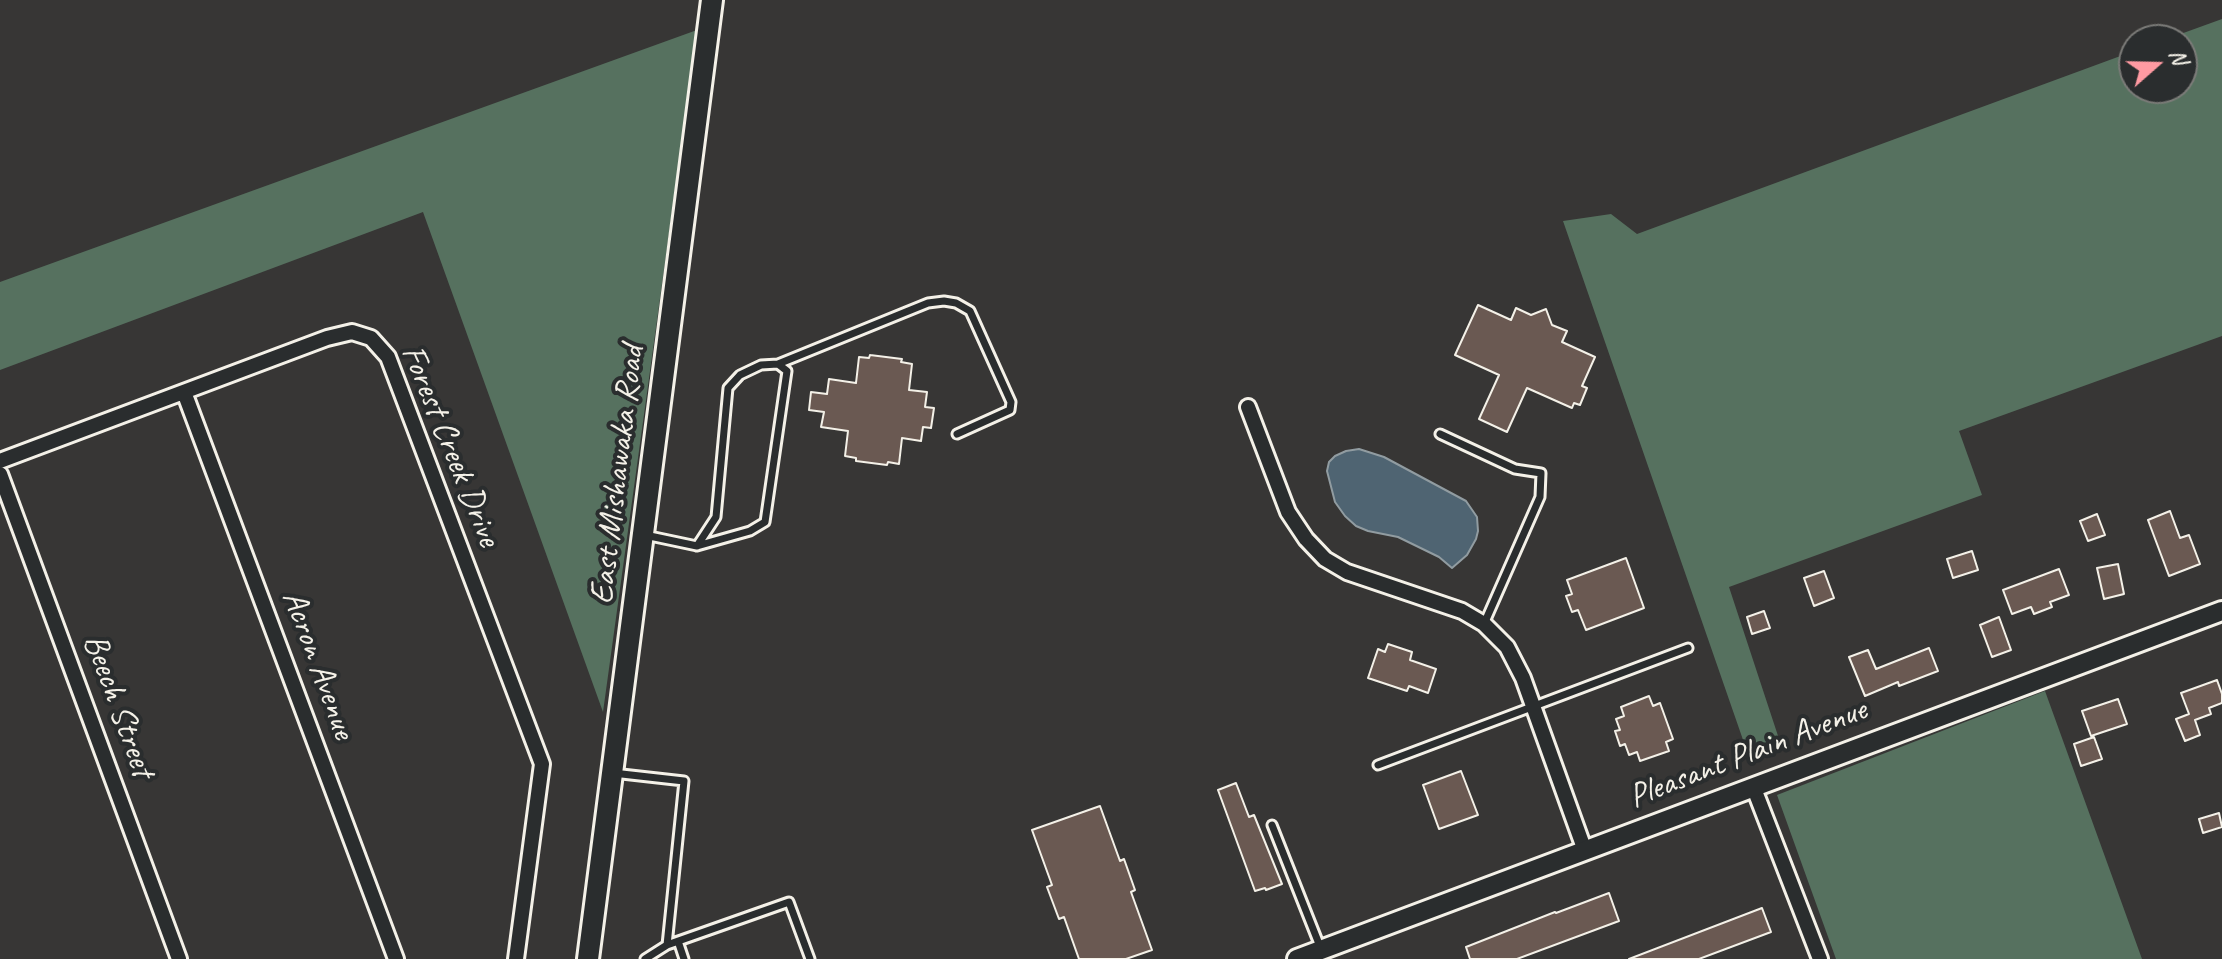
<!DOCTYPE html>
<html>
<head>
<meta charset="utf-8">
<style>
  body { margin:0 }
  #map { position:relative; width:2222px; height:959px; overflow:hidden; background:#373635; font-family:Caveat,sans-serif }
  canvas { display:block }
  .north { position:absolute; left:2118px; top:24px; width:80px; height:80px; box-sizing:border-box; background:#2a2d2e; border:2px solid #7b7b78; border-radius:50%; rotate:70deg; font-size:22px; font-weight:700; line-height:32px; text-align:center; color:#f4f1e8 }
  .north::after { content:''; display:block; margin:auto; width:28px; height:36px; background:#ff9aa2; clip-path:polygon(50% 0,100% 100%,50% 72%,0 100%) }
</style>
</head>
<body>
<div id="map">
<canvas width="2222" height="959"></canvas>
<div class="north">N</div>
</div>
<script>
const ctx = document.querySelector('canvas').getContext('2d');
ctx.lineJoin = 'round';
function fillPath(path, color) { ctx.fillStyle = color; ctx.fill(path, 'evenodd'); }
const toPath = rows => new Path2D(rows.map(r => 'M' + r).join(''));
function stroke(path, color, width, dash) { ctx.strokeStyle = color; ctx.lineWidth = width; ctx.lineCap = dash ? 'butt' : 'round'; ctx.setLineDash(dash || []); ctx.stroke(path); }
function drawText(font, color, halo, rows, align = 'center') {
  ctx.font = font + ' Caveat,sans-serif'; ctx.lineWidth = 8; ctx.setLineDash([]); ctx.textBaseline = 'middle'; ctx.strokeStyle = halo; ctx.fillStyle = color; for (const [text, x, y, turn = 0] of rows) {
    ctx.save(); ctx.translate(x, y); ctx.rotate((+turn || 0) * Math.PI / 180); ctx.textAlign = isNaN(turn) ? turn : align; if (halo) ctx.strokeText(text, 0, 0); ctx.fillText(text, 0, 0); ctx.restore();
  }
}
fillPath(toPath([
  [2222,19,2222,336,1959,431,1982,495,1729,587,1782,748,1750,760,1563,221,1611,214,1637,234,2134,51,2134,88,2182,88,2182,40,2164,40],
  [697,30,603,712,423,212,0,370,0,282],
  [2045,691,2142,959,1836,959,1777,795]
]), '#56715f');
const water = toPath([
  [1359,449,1384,457,1466,501,1477,517,1478,531,1476,539,1467,555,1452,568,1439,557,1398,537,1368,531,1356,526,1345,516,1335,502,1327,471,1329,462,1335,456,1346,451,1359,449]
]);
fillPath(water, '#4f6472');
stroke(water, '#919ca1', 2);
const building = toPath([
  [1478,305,1511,320,1516,308,1531,315,1546,309,1552,325,1567,331,1562,342,1595,357,1582,386,1587,388,1580,405,1574,403,1572,408,1527,388,1507,432,1479,419,1499,375,1455,355,1478,305],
  [870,355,902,359,901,362,912,364,909,390,927,392,925,407,934,408,931,428,923,427,921,441,902,438,899,464,888,462,887,465,856,461,856,458,845,456,848,431,821,427,824,412,809,410,811,392,827,394,829,379,856,383,859,357,869,358,870,355],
  [2170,511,2180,538,2189,535,2200,564,2169,576,2148,520,2170,511],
  [2097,514,2105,535,2088,541,2080,521,2097,514],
  [1972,551,1978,570,1953,578,1947,559,1972,551],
  [1626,558,1644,608,1586,630,1578,610,1572,612,1566,596,1572,594,1567,580,1626,558],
  [2118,564,2124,594,2104,599,2097,568,2118,564],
  [2059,569,2069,595,2050,602,2052,607,2034,614,2031,607,2012,614,2003,590,2059,569],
  [1824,571,1834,598,1814,606,1804,578,1824,571],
  [1764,611,1770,628,1752,634,1747,617,1764,611],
  [1999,617,2011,650,1992,657,1980,625,1999,617],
  [1388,644,1412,652,1410,660,1436,669,1428,693,1409,686,1407,691,1368,678,1378,649,1385,652,1388,644],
  [1929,648,1938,671,1899,686,1898,682,1865,696,1849,657,1868,650,1876,669,1929,648],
  [2217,680,2222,694,2222,703,2209,708,2211,714,2195,720,2200,735,2185,741,2176,719,2189,714,2181,693,2217,680],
  [1649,696,1653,706,1660,703,1673,739,1666,742,1669,751,1640,761,1637,752,1629,755,1625,744,1620,746,1615,731,1620,730,1616,719,1624,716,1621,707,1649,696],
  [2118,699,2127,724,2091,736,2082,711,2118,699],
  [2094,737,2102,759,2081,766,2074,744,2094,737],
  [1461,771,1478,815,1439,829,1423,785,1461,771],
  [1236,783,1249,817,1254,815,1282,884,1266,890,1265,888,1255,891,1218,790,1236,783],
  [1100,806,1120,861,1124,859,1135,890,1131,892,1152,950,1126,959,1079,959,1064,917,1059,919,1047,887,1052,885,1032,830,1100,806],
  [2219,813,2222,827,2203,833,2199,819,2219,813],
  [1609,893,1619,921,1517,959,1470,959,1466,947,1555,912,1556,913,1609,893],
  [1762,908,1771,932,1699,959,1629,959,1762,908]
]);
fillPath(building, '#6a5952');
stroke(building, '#f4f1e8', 2);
const service = toPath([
  [778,364,928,303,944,301,956,303,970,311,1011,402,1010,410,957,434],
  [1440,434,1515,469,1541,473,1540,497,1484,624],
  [645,535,697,546,716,517,728,388,740,375,761,365,778,364,787,371,765,522,750,531,697,546],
  [1378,765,1688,648],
  [613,773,684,781,667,945,789,902,810,959],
  [1272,825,1321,949],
  [678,941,684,959],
  [645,959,667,945]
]);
const minor = toPath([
  [184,392,396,959],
  [1248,407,1288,512,1306,539,1325,559,1347,572,1462,611,1484,624,1507,647,1523,678,1585,851],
  [0,461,327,338,352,332,371,338,388,357,542,764,516,959],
  [0,474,179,959],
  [1753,786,1820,959]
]);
const tertiary = toPath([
  [1297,959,2222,611]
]);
const secondary = toPath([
  [588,959,712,0]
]);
stroke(service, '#f4f1e8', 13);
stroke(minor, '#f4f1e8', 20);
stroke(tertiary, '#f4f1e8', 24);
stroke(secondary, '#f4f1e8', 26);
stroke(service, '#2a2d2e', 7);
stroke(minor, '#2a2d2e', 14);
stroke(tertiary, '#2a2d2e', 18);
stroke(secondary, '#2a2d2e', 20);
drawText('34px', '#f4f1e8', '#2a2d2e', [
  ["Forest Creek Drive",450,446,68],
  ["East Mishawaka Road",618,475,-83],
  ["Acron Avenue",318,665,70],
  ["Beech Street",118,706,70],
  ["Pleasant Plain Avenue",1748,754,-21]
]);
</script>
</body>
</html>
